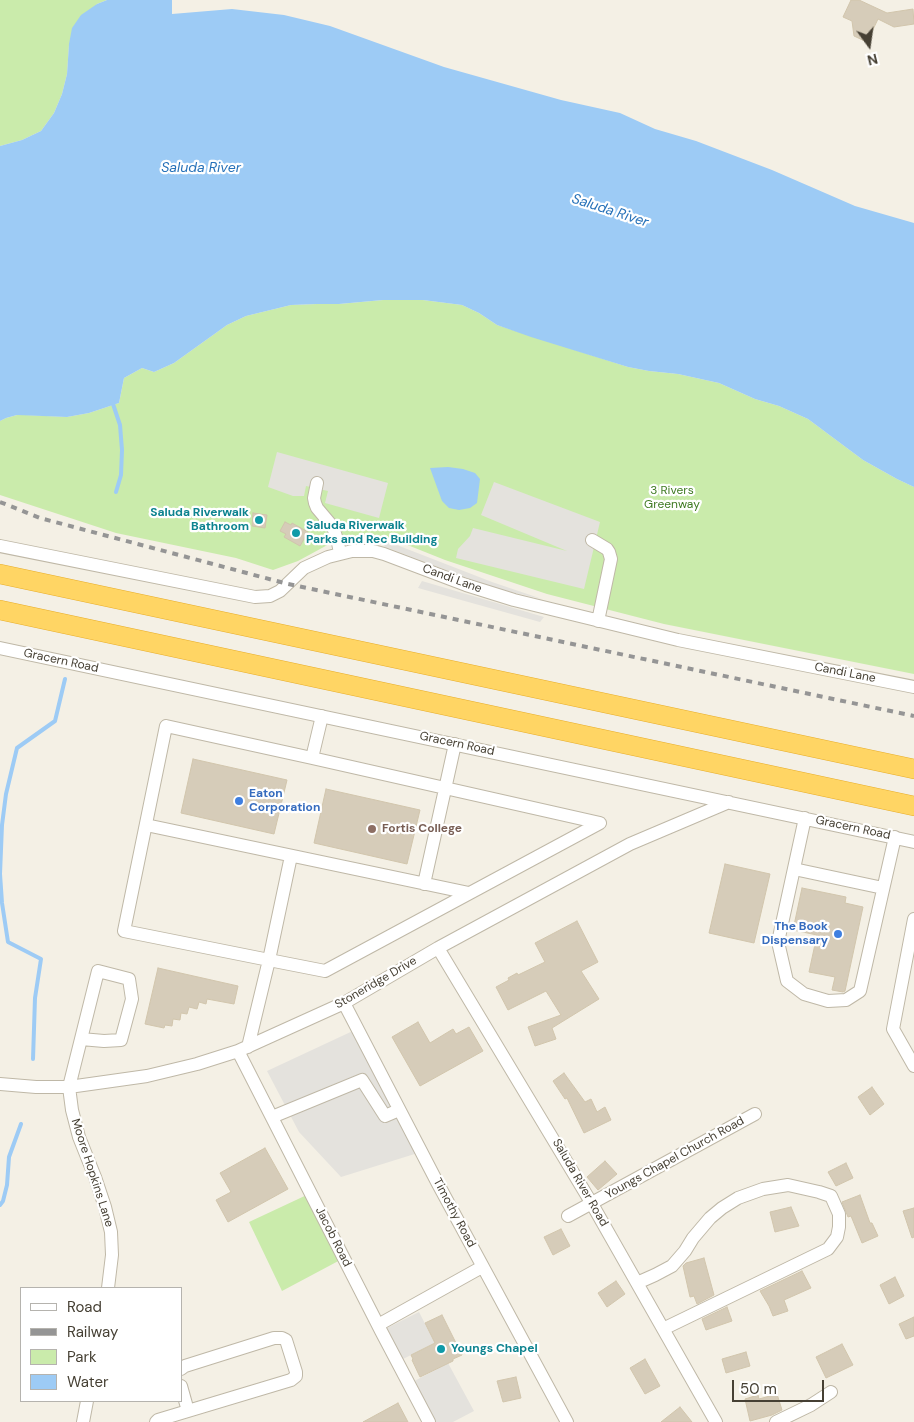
<!DOCTYPE html>
<html>
<head>
<meta charset="utf-8">
<style>
  body { margin:0 }
  #map { position:relative; width:914px; height:1422px; overflow:hidden; background:#f4f0e5; font-family:"DM Sans",sans-serif }
  canvas { display:block }
  .legend { position:absolute; left:20px; top:1287px; width:162px; height:115px; box-sizing:border-box; background:#fff; border:1px solid #b5b3ae; margin:0; padding:6px 9px; list-style:none; font-size:15px; color:#464034 }
  .legend li { display:flex; align-items:center; gap:10px; height:25px }
  .legend b { width:25px; border:1px solid #b5b3ae }
  .north { position:absolute; left:844px; top:20px; width:50px; height:50px; -webkit-text-stroke:4px #fff; paint-order:stroke; rotate:166deg; font-size:14px; font-weight:700; line-height:20px; text-align:center; color:#464034 }
  .north::after { content:''; display:block; margin:auto; width:18px; height:22px; background:#464034; clip-path:polygon(50% 0,100% 100%,50% 72%,0 100%) }
  .scale { position:absolute; left:732px; top:1380px; width:92px; height:22px; box-sizing:border-box; border:2px solid #464034; border-top:0; padding-left:6px; font-size:15px; line-height:18px; white-space:nowrap; color:#464034; -webkit-text-stroke:4px #fff; paint-order:stroke }
</style>
</head>
<body>
<div id="map">
<canvas width="914" height="1422"></canvas>
<ul class="legend">
<li><b style="height:6px;background:#fff"></b>Road</li>
<li><b style="height:6px;background:#959595"></b>Railway</li>
<li><b style="height:14px;background:#caebab"></b>Park</li>
<li><b style="height:14px;background:#9dcbf5"></b>Water</li>
</ul>
<div class="north">N</div>
<div class="scale">50 m</div>
</div>
<script>
const ctx = document.querySelector('canvas').getContext('2d');
ctx.lineJoin = 'round';
function fillPath(path, color) { ctx.fillStyle = color; ctx.fill(path, 'evenodd'); }
const toPath = rows => new Path2D(rows.map(r => 'M' + r).join(''));
function stroke(path, color, width, dash) { ctx.strokeStyle = color; ctx.lineWidth = width; ctx.lineCap = dash ? 'butt' : 'round'; ctx.setLineDash(dash || []); ctx.stroke(path); }
function drawText(font, color, halo, rows, align = 'center') {
  ctx.font = font + ' "DM Sans",sans-serif'; ctx.lineWidth = 4.5; ctx.setLineDash([]); ctx.textBaseline = 'middle'; ctx.strokeStyle = halo; ctx.fillStyle = color; for (const [text, x, y, turn = 0] of rows) {
    ctx.save(); ctx.translate(x, y); ctx.rotate((+turn || 0) * Math.PI / 180); ctx.textAlign = isNaN(turn) ? turn : align; if (halo) ctx.strokeText(text, 0, 0); ctx.fillText(text, 0, 0); ctx.restore();
  }
}
fillPath(toPath([
  [0,0,107,0,97,4,69,45,67,74,62,94,54,113,41,131,22,140,0,146],
  [383,300,423,300,462,305,479,313,497,325,628,367,649,371,678,374,719,383,755,399,779,406,808,419,863,460,897,479,914,487,914,674,664,624,547,594,445,560,390,538,344,536,298,561,273,570,236,558,116,533,0,495,0,421,6,418,17,415,26,415,67,417,89,413,119,403,124,378,142,368,154,372,174,363,227,325,246,316,291,305,317,304,339,304],
  [311,1193,344,1258,282,1291,249,1222]
]), '#caebab');
fillPath(toPath([
  [277,452,388,483,379,518,325,503,328,491,306,486,304,496,293,496,268,487],
  [494,482,600,522,584,589,456,558,458,549,470,536,473,528,567,551,481,515],
  [389,542,492,582,542,599,493,588,383,546],
  [422,581,544,617,540,622,418,588],
  [357,1029,421,1152,341,1177,299,1132,267,1071],
  [419,1312,435,1343,397,1362,381,1331],
  [448,1363,474,1411,453,1422,429,1422,409,1384]
]), '#e4e2dd');
fillPath(toPath([
  [107,0,172,0,172,14,232,9,284,15,330,26,444,67,561,100,620,113,655,129,696,141,772,170,855,206,914,223,914,487,897,479,863,460,808,419,779,406,755,399,719,383,678,374,649,371,628,367,531,337,497,325,479,313,462,305,423,300,383,300,339,304,317,304,291,305,246,316,227,325,174,363,154,372,142,368,124,378,119,403,89,413,67,417,17,415,6,418,0,421,0,146,22,140,41,131,54,113,62,94,67,74,69,44,72,28,81,15,97,4],
  [448,467,463,469,475,473,480,479,477,503,470,508,459,510,449,508,442,501,430,468]
]), '#9dcbf5');
stroke(toPath([
  [112,401,120,425,122,450,121,475,116,492],
  [33,1059,35,998,41,959,8,942,2,903,0,874,2,825,6,794,17,748,55,721,65,679],
  [0,1205,3,1201,7,1185,9,1157,21,1124]
]), '#9dcbf5', 4);
const building = toPath([
  [851,0,859,0,887,13,913,9,914,24,894,27,878,19,867,42,854,36,852,21,843,17,851,0],
  [253,513,267,515,265,528,252,526,253,513],
  [285,522,291,525,292,523,308,532,300,546,284,537,286,534,280,531,285,522],
  [193,759,287,780,274,834,181,813,193,759],
  [326,789,420,810,407,864,314,843,326,789],
  [725,864,770,874,754,943,709,933,725,864],
  [802,888,846,897,845,903,863,907,845,991,843,992,832,990,835,977,809,972,817,935,793,930,802,888],
  [577,921,598,962,581,971,599,999,552,1028,556,1039,535,1046,528,1027,561,1015,546,991,508,1010,496,987,509,980,508,978,517,973,518,975,545,962,535,943,577,921],
  [158,968,238,986,234,1004,207,999,206,1004,199,1002,197,1009,189,1007,187,1014,181,1013,180,1020,173,1019,172,1026,165,1025,164,1028,145,1024,158,968],
  [418,1022,430,1043,453,1029,456,1034,469,1027,483,1051,420,1086,392,1037,418,1022],
  [564,1073,585,1102,591,1099,597,1112,605,1107,611,1120,584,1133,567,1098,565,1099,553,1081,564,1073],
  [872,1087,884,1104,870,1115,858,1097,872,1087],
  [265,1148,288,1189,228,1222,216,1200,231,1192,220,1173,265,1148],
  [605,1161,617,1174,598,1190,587,1177,605,1161],
  [846,1163,853,1178,836,1186,828,1172,846,1163],
  [860,1195,870,1223,872,1223,878,1236,862,1243,851,1216,848,1217,842,1202,860,1195],
  [791,1207,799,1226,775,1232,770,1212,791,1207],
  [914,1208,914,1237,912,1238,903,1211,914,1208],
  [561,1229,570,1246,553,1255,544,1237,561,1229],
  [704,1258,714,1295,697,1304,694,1296,690,1297,683,1266,686,1263,704,1258],
  [802,1271,811,1288,784,1300,788,1311,773,1316,769,1306,760,1291,802,1271],
  [895,1277,904,1296,889,1304,880,1285,895,1277],
  [616,1281,625,1294,607,1307,598,1293,616,1281],
  [727,1307,732,1321,706,1330,702,1319,727,1307],
  [442,1315,462,1355,453,1359,453,1361,420,1377,412,1360,413,1359,411,1355,435,1343,425,1323,442,1315],
  [914,1317,914,1336,906,1339,899,1324,914,1317],
  [842,1344,853,1365,826,1378,816,1357,842,1344],
  [746,1352,750,1366,726,1373,722,1359,746,1352],
  [645,1359,660,1386,645,1394,630,1368,645,1359],
  [516,1377,521,1398,503,1402,497,1381,516,1377],
  [777,1394,782,1410,772,1415,750,1421,745,1399,758,1395,759,1399,777,1394],
  [398,1403,408,1422,363,1422,398,1403],
  [680,1407,692,1422,661,1422,680,1407]
]);
fillPath(building, '#d6ccb9');
stroke(building, '#d1c5ac', 1);
const minor = toPath([
  [317,483,314,498,315,503,317,508,333,527,338,543,340,553],
  [592,540,607,549,609,552,611,559,598,621],
  [0,546,255,597,270,596,280,591,304,568,328,557,352,551,373,551,384,554,466,585,514,600,678,640,914,687],
  [0,648,914,842],
  [805,818,778,942,787,981,804,994,828,1001,846,1000,860,991,895,837],
  [146,825,469,893],
  [291,856,269,960,124,931,166,726,312,758],
  [794,869,883,888],
  [424,884,455,744],
  [914,919,893,1029,914,1066],
  [438,948,592,1204,716,1422],
  [344,1003,437,1182,567,1422],
  [81,1039,104,1041,121,1040,132,999,129,979,98,971,69,1087,72,1110,79,1137,95,1177,105,1207,111,1232,112,1255,108,1288],
  [248,1047,269,960,325,971,600,823,312,758,322,716],
  [238,1051,381,1331,429,1422],
  [0,1084,36,1087,69,1087,147,1076,197,1064,238,1051,344,1003,438,948,630,844,729,802],
  [272,1117,362,1080,385,1116,399,1110],
  [568,1216,755,1114],
  [637,1283,655,1275,672,1266,685,1251,693,1238,710,1218,722,1208,738,1198,763,1189,788,1185,819,1192,831,1196,839,1214,839,1227,837,1237,828,1249,663,1329],
  [378,1325,482,1267],
  [181,1386,188,1411],
  [83,1422,87,1401],
  [156,1422,158,1420,291,1380,296,1376,296,1372,286,1340,282,1338,274,1338,185,1366,181,1369],
  [776,1422,811,1405,831,1392]
]);
const highway = toPath([
  [0,574,914,769],
  [0,610,914,806]
]);
stroke(minor, '#bfb8a7', 14);
stroke(highway, '#e7ad2b', 20);
stroke(minor, '#fff', 12);
stroke(highway, '#ffd564', 19);
stroke(toPath([
  [0,502,40,518,288,584,914,716]
]), '#959595', 4, [6, 6]);
for (const [x, y, r, color] of [
  [259,520,5,"#0f9aa8"],
  [296,533,5,"#0f9aa8"],
  [239,801,5,"#3f7fe0"],
  [372,829,5,"#8d6e63"],
  [838,934,5,"#3f7fe0"],
  [441,1349,5,"#0f9aa8"]
]) { const dot = new Path2D(); dot.arc(x, y, r, 0, 2 * Math.PI); ctx.fillStyle = color; ctx.fill(dot); stroke(dot, '#fff', 2); }
drawText('12px', '#407b24', '#fff', [
  ["3 Rivers",672,491],
  ["Greenway",672,505]
]);
drawText('bold 12px', '#0d838f', '#fff', [
  ["Saluda Riverwalk",249,513,"right"],
  ["Bathroom",249,527,"right"],
  ["Saluda Riverwalk",306,526],
  ["Parks and Rec Building",306,540],
  ["Youngs Chapel",451,1349]
], 'left');
drawText('12px', '#464034', '#fff', [
  ["Candi Lane",452,579,20],
  ["Gracern Road",61,661,12],
  ["Candi Lane",845,673,11],
  ["Gracern Road",457,744,12],
  ["Gracern Road",853,828,12],
  ["Stoneridge Drive",376,983,-30],
  ["Youngs Chapel Church Road",675,1158,-29],
  ["Moore Hopkins Lane",92,1173,72],
  ["Saluda River Road",580,1183,60],
  ["Timothy Road",454,1213,62],
  ["Jacob Road",333,1237,63]
]);
drawText('bold 12px', '#366cbe', '#fff', [
  ["Eaton",249,794],
  ["Corporation",249,808],
  ["The Book",828,927,"right"],
  ["Dispensary",828,941,"right"]
], 'left');
drawText('bold 12px', '#785e54', '#fff', [
  ["Fortis College",382,829]
], 'left');
drawText('italic 14px', '#2772b9', '#fff', [
  ["Saluda River",201,168],
  ["Saluda River",610,211,18]
]);
</script>
</body>
</html>
